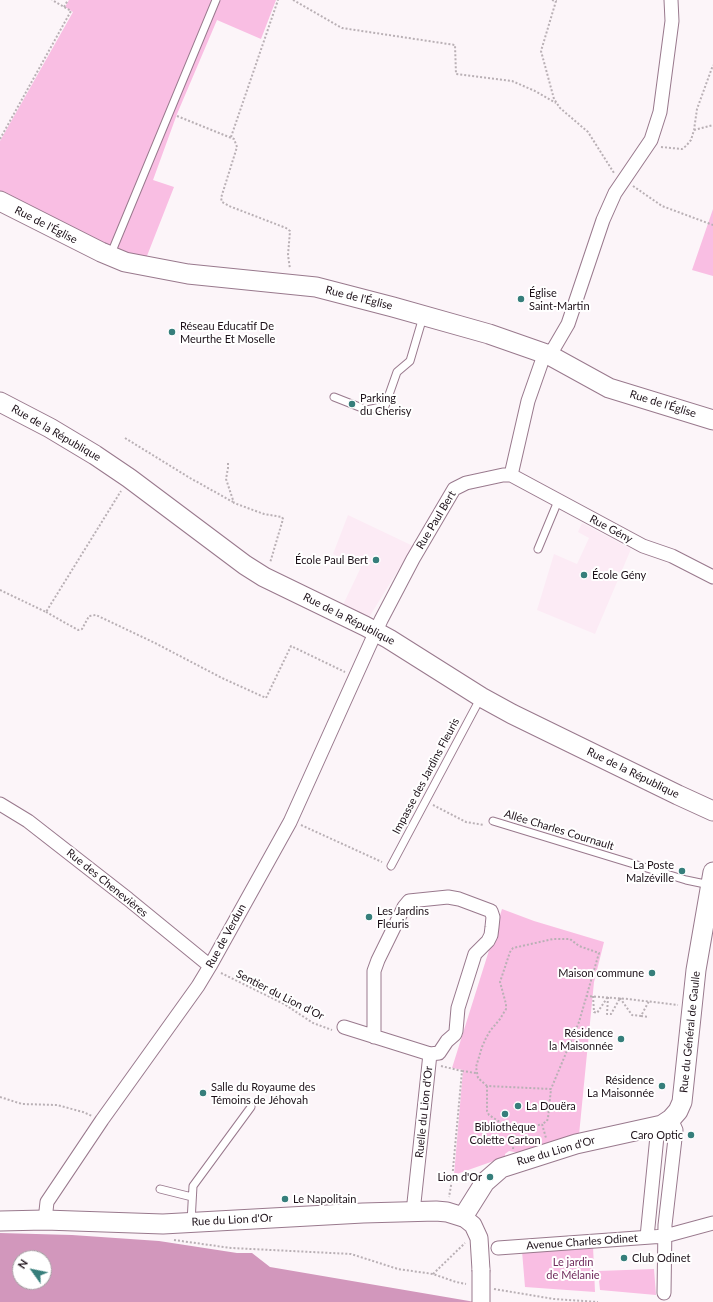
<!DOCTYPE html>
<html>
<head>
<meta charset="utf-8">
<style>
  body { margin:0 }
  #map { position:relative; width:713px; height:1302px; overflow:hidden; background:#fcf5f9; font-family:Lato,sans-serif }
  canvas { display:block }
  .north { position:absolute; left:12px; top:1250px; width:40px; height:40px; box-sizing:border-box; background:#fff; border:1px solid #a5a0a3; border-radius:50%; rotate:303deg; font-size:11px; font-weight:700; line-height:16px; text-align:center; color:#1d1119 }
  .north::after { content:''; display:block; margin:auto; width:14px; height:18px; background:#367e7b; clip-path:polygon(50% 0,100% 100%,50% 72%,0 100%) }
</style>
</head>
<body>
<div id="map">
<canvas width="713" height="1302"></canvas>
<div class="north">N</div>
</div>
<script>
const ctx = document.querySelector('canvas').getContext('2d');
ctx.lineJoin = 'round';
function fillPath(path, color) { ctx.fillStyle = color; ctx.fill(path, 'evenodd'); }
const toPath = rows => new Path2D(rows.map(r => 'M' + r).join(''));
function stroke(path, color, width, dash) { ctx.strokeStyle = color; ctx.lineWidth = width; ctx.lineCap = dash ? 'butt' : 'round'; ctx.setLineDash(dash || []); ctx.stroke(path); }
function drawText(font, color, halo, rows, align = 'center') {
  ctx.font = font + ' Lato,sans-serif'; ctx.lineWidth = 4; ctx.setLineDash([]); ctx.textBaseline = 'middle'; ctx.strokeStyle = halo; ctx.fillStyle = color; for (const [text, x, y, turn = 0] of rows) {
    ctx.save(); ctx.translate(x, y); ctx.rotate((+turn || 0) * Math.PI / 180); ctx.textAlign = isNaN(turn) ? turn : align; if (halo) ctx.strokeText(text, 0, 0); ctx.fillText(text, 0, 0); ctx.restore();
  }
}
fillPath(toPath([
  [348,515,413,546,368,619,342,607,361,567,333,554],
  [582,523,631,549,595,634,537,610,554,554,577,564,589,538,578,532]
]), '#fcebf5');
fillPath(toPath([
  [69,0,276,0,261,39,217,20,177,114,153,180,174,187,145,261,120,254,0,194,0,141,73,12,65,7],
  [713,209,713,276,692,270],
  [502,909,534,921,604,942,594,982,579,1135,519,1153,509,1151,505,1154,505,1157,454,1175,463,1070,452,1068],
  [593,1246,595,1292,525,1287,522,1251],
  [654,1269,656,1295,600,1290,598,1271]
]), '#f9bee3');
fillPath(toPath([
  [0,1233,72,1235,159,1241,237,1253,252,1253,270,1267,475,1302,0,1302],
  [20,1258,44,1258,44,1282,20,1282]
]), '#d297bc');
const service = toPath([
  [110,256,216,0],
  [334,397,367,410,385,406,397,372,410,361,423,317],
  [538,549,558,501],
  [493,821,686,880,710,885],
  [391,866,481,697],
  [160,1189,192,1197],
  [191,1222,193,1186,251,1107]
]);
const minor = toPath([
  [511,475,528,401,542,361,554,348,568,324,603,220,615,193,651,140,660,112,672,21,671,0],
  [511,475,643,546,672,556,713,577],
  [0,804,28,821,128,899,210,966],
  [344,1027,430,1054,413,1212],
  [374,1037,374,971,378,960,404,907,409,901,448,897,459,899,491,911,493,917,492,927,491,935,488,941,475,954,458,1008,456,1031,455,1034,447,1041,439,1053,430,1054],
  [45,1220,47,1202,102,1120,198,986,210,966,290,822,381,620,413,559,454,489,466,483,503,475,511,475],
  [647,1237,658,1126],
  [498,1248,665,1236,713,1223],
  [664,1293,665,1225,676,1130,671,1119]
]);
const tertiary = toPath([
  [463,1217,473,1225,479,1238,481,1270]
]);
const secondary = toPath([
  [0,201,101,252,125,262,188,274,316,287,393,307,489,334,549,355,609,388,713,420],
  [0,402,50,428,95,455,129,478,245,565,264,577,365,626,389,639,481,697,512,714,678,795,713,811],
  [0,1221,45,1220,163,1224,363,1213,436,1211,447,1212,463,1217,485,1182,501,1168,576,1144,662,1125,671,1119,678,1111,682,1102,696,970,713,872]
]);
stroke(service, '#99798d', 9);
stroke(minor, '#99798d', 15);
stroke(tertiary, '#99798d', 19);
stroke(secondary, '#99798d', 21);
stroke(toPath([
  [293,0,342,28,455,45,456,74,512,81,535,91,556,103],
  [552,0,556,1,541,51,554,99,560,108,588,132,614,173],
  [64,7,68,0],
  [177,116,234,139,237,147,221,198,222,202,229,206,286,228,290,231,288,255,290,269],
  [694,130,713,125],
  [231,137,278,0],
  [0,139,71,11,52,0],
  [661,147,682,149,686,146,691,140,694,130,697,109,713,65],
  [633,186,662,206,713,225],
  [125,438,190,478,233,502],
  [228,463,228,468,226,479,234,503,264,514,282,517,283,519,270,563],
  [0,590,46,612,121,491],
  [46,612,78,630,82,629,89,616,96,615,155,643,222,678,266,698,291,646,345,672],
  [433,805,466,822,484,825],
  [301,825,382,862],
  [221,973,284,1004,313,1023,332,1030],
  [586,996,628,999,678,1005],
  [593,996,594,1012,597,1013,607,998],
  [608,997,607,1014,611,1014,620,998],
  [620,998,632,1015,641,1016,649,1001],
  [641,1016,649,1017],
  [441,1066,462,1071,452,1180,449,1197],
  [462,1071,476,1073],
  [487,1086,478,1078,476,1067,482,1047,486,1038,490,1031,500,1019,506,1009,506,1004,500,982,510,952,513,948,553,939,570,939,579,946,599,953,579,1022,551,1089],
  [0,1097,22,1104,57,1105,83,1112,92,1116],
  [515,1132,542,1124],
  [513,1149,515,1132,489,1115,487,1111,487,1086,551,1089,548,1118,547,1121,542,1124,546,1138],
  [174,1240,231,1248,351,1254,398,1269,433,1274,456,1282,466,1284],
  [433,1274,465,1243],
  [494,1289,554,1299,598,1302]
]), '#b9b0b5', 2, [2, 2]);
stroke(service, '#fff', 7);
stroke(minor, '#fff', 13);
stroke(tertiary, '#fff', 17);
stroke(secondary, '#fff', 19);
const tertiaryBridge = toPath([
  [481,1270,481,1302]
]);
stroke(tertiaryBridge, '#99798d', 19, []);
stroke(tertiaryBridge, '#fff', 17);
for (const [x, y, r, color] of [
  [521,299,4,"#367e7b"],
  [172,332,4,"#367e7b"],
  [352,404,4,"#367e7b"],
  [376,560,4,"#367e7b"],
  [584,575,4,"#367e7b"],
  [682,871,4,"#367e7b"],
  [369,917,4,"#367e7b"],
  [652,973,4,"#367e7b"],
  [621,1039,4,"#367e7b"],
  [662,1086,4,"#367e7b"],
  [203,1093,4,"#367e7b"],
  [518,1106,4,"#367e7b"],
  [505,1114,4,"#367e7b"],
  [691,1135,4,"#367e7b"],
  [490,1177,4,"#367e7b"],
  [285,1199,4,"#367e7b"],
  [624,1258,4,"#367e7b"]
]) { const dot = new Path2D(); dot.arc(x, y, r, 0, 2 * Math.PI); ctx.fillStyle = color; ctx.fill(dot); stroke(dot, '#fff', 1.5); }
drawText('11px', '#1d1119', '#fff', [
  ["Rue de l'Église",46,225,27],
  ["Rue de l'Église",359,298,14],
  ["Rue de l'Église",663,404,17],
  ["Rue de la République",56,433,30],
  ["Rue Paul Bert",436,520,-59],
  ["Rue Gény",611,529,28],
  ["Rue de la République",349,619,27],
  ["Rue de la République",633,773,26],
  ["Impasse des Jardins Fleuris",426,776,-62],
  ["Allée Charles Cournault",559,830,17],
  ["Rue des Chenevières",107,883,39],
  ["Rue de Verdun",226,936,-61],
  ["Sentier du Lion d'Or",280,995,27],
  ["Rue du Général de Gaulle",690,1032,-84],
  ["Ruelle du Lion d'Or",424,1112,-84],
  ["Rue du Lion d'Or",556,1151,-16],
  ["Rue du Lion d'Or",232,1220,-3],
  ["Avenue Charles Odinet",582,1242,-4]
]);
drawText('11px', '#1d1119', '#fff', [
  ["Église",529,293],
  ["Saint-Martin",529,306],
  ["Réseau Educatif De",180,326],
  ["Meurthe Et Moselle",180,339],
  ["Parking",360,398],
  ["du Cherisy",360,411],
  ["École Paul Bert",368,560,"right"],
  ["École Gény",592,575],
  ["La Poste",674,865,"right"],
  ["Malzéville",674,878,"right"],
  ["Les Jardins",377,911],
  ["Fleuris",377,924],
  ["Maison commune",644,973,"right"],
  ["Résidence",613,1033,"right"],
  ["la Maisonnée",613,1046,"right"],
  ["Résidence",654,1080,"right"],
  ["La Maisonnée",654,1093,"right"],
  ["Salle du Royaume des",211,1087],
  ["Témoins de Jéhovah",211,1100],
  ["La Douëra",526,1106],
  ["Bibliothèque",505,1127,"center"],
  ["Colette Carton",505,1140,"center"],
  ["Caro Optic",683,1135,"right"],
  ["Lion d'Or",482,1177,"right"],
  ["Le Napolitain",293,1199],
  ["Club Odinet",632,1258]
], 'left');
drawText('11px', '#702b5c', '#fff', [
  ["Le jardin",573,1262],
  ["de Mélanie",573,1275]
]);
</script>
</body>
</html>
